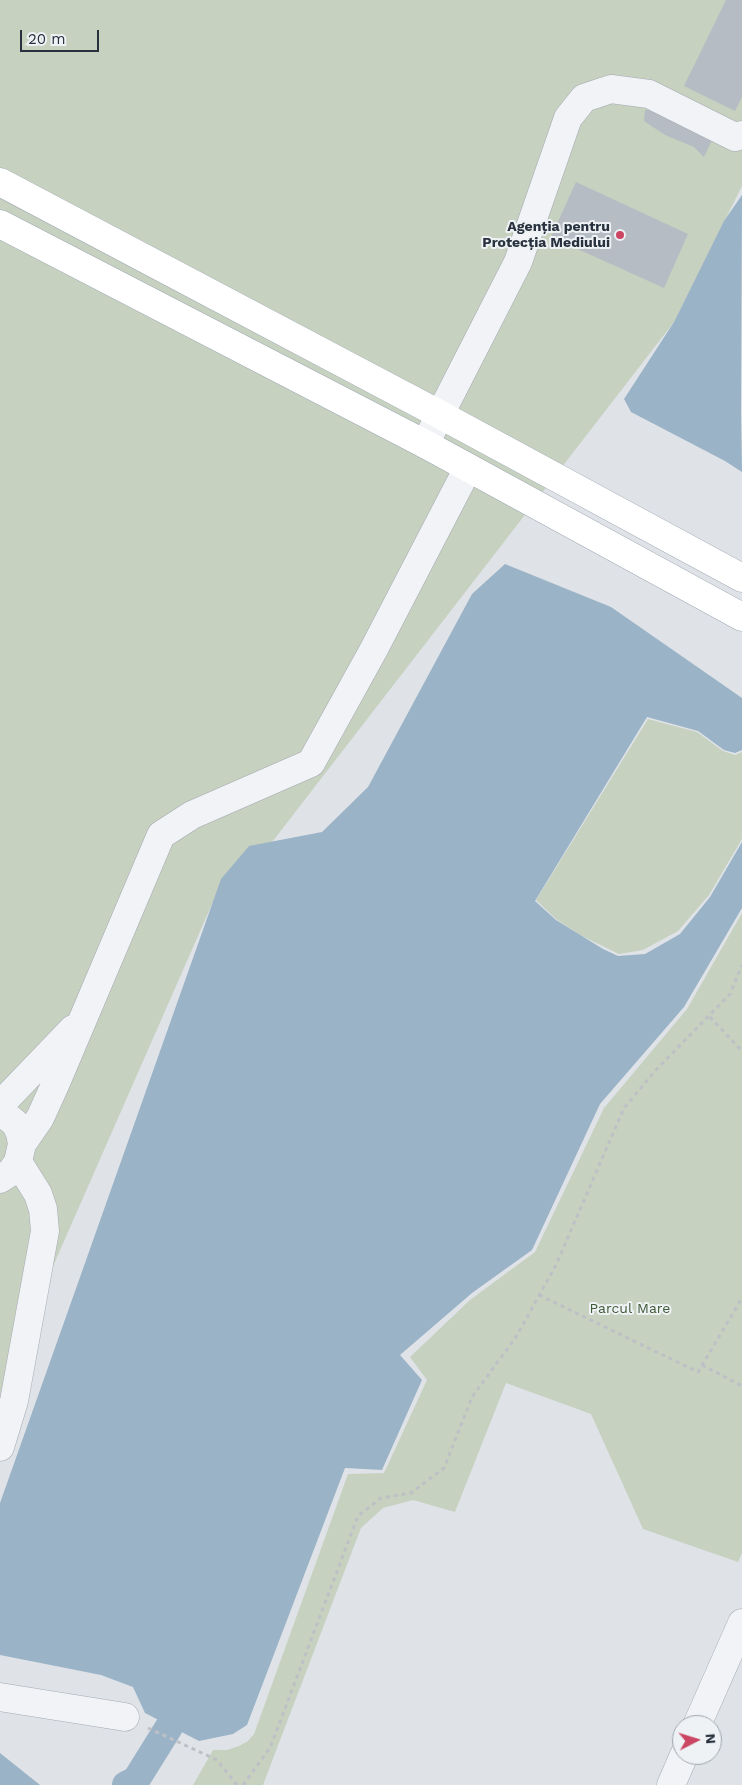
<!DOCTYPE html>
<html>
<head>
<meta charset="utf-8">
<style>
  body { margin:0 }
  #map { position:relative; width:742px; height:1785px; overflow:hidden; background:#dfe3e8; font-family:"Work Sans",sans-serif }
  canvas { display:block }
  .north { position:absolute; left:672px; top:1715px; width:50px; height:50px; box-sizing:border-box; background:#eef2f5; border:1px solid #9fa5ac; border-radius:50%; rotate:85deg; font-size:14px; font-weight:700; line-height:20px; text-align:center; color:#28323e }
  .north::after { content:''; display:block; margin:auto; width:18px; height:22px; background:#cb4663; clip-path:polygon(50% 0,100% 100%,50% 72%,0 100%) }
  .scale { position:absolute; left:20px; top:30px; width:79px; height:22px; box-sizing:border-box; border:2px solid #28323e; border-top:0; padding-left:6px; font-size:15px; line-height:18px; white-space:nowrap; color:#28323e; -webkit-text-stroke:4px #eef2f5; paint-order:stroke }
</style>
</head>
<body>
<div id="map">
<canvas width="742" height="1785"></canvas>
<div class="north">N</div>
<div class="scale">20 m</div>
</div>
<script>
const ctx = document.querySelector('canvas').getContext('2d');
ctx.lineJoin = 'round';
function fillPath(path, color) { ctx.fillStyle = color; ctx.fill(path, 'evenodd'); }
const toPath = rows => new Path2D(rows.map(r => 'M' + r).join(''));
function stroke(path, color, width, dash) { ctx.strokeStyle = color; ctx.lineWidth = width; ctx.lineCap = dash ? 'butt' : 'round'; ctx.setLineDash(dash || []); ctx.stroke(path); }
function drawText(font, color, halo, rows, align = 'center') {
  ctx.font = font + ' "Work Sans",sans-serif'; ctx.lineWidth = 4; ctx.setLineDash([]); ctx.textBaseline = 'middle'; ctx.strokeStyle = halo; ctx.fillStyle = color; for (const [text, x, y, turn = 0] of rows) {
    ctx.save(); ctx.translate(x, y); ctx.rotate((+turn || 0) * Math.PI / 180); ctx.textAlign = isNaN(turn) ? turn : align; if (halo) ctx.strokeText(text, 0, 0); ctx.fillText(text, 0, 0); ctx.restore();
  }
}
fillPath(toPath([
  [0,0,742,0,742,186,674,322,259,859,216,895,36,1305,0,1417],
  [648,719,697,732,723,751,735,755,742,752,742,839,709,895,678,931,643,950,619,954,580,935,556,919,536,900],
  [742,913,742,1553,738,1562,643,1529,591,1414,506,1383,455,1512,413,1500,383,1508,361,1528,263,1785,193,1785,213,1750,227,1750,239,1746,248,1741,254,1734,348,1474,384,1473,427,1380,410,1357,470,1300,535,1252,604,1108,687,1009]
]), '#c6d1c0');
fillPath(toPath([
  [742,195,741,412,742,472,725,461,631,412,624,399,674,322,724,221],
  [505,564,611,607,742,698,742,750,735,753,724,750,698,731,647,717,535,901,556,920,603,949,618,956,645,954,680,934,710,897,742,842,742,908,684,1007,600,1104,532,1250,472,1293,400,1355,422,1380,382,1470,345,1468,247,1725,233,1734,199,1741,145,1713,133,1687,101,1675,0,1655,0,1503,221,879,249,846,322,832,368,787,472,594],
  [0,1753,40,1785,0,1785]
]), '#9ab3c7');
stroke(toPath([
  [126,1785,136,1780,169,1727]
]), '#9ab3c7', 28);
fillPath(toPath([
  [726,0,742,0,742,97,735,111,684,86],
  [645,110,665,110,713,138,704,157,694,147,665,135,644,121],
  [576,182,688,234,664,288,551,237]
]), '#b6bcc4');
const minor = toPath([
  [425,444,518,262,568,118,584,98,611,89,649,94,735,137,742,135],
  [0,1105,73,1029],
  [0,1111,15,1123,20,1133,22,1144,18,1162,11,1172,0,1179],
  [22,1144,40,1118,55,1085,161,835,192,815,311,763,374,649,468,468],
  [0,1447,14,1401,45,1231,43,1209,38,1194,18,1162],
  [0,1697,125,1717],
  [697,1725,742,1623],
  [671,1785,684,1755]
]);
const major = toPath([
  [0,182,439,414,742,578],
  [0,224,425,444,742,617]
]);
stroke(minor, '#a4aab2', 29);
stroke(major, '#9ea8b3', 29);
stroke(toPath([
  [710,1017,742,1051],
  [539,1295,698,1372,742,1298],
  [702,1365,742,1386],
  [148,1728,217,1760,237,1785],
  [243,1785,270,1748,358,1516,381,1498,411,1493,444,1468,472,1397,516,1337,556,1265,624,1108,655,1071,730,994,742,965]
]), '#bdc1c6', 3, [4, 4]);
stroke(minor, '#f1f3f6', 28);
stroke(major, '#fff', 28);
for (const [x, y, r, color] of [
  [620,235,5,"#cb4663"]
]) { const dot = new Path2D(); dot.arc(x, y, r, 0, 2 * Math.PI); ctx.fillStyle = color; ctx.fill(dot); stroke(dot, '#eef2f5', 2); }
drawText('bold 14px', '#28323e', '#eef2f5', [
  ["Agenția pentru",610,227],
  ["Protecția Mediului",610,243]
], 'right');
drawText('14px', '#3f5a36', '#eef2f5', [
  ["Parcul Mare",630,1309]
]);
</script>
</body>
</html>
